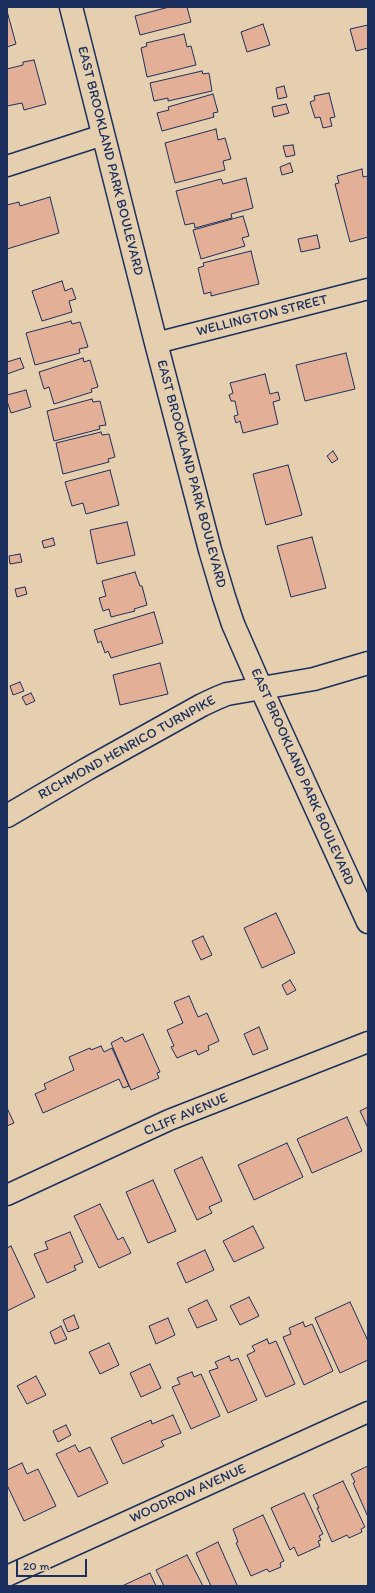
<!DOCTYPE html>
<html>
<head>
<meta charset="utf-8">
<style>
  body { margin:0 }
  #map { position:relative; width:375px; height:1593px; overflow:hidden; background:#e5cfae; font-family:Itim,sans-serif }
  canvas { display:block }
  .frame { position:absolute; inset:0; border:8px solid #1b2f5e; pointer-events:none }
  .scale { position:absolute; left:16px; top:1559px; width:71px; height:18px; box-sizing:border-box; border:2px solid #1b2f5e; border-top:0; padding-left:5px; font-size:12px; line-height:14px; white-space:nowrap; color:#1b2f5e; -webkit-text-stroke:3px #e5cfae; paint-order:stroke }
</style>
</head>
<body>
<div id="map">
<canvas width="375" height="1593"></canvas>
<div class="frame"></div>
<div class="scale">20 m</div>
</div>
<script>
const ctx = document.querySelector('canvas').getContext('2d');
ctx.lineJoin = 'round';
function fillPath(path, color) { ctx.fillStyle = color; ctx.fill(path, 'evenodd'); }
const toPath = rows => new Path2D(rows.map(r => 'M' + r).join(''));
function stroke(path, color, width, dash) { ctx.strokeStyle = color; ctx.lineWidth = width; ctx.lineCap = dash ? 'butt' : 'round'; ctx.setLineDash(dash || []); ctx.stroke(path); }
function drawText(font, color, halo, rows, align = 'center') {
  ctx.font = font + ' Itim,sans-serif'; ctx.lineWidth = 3; ctx.setLineDash([]); ctx.textBaseline = 'middle'; ctx.strokeStyle = halo; ctx.fillStyle = color; for (const [text, x, y, turn = 0] of rows) {
    ctx.save(); ctx.translate(x, y); ctx.rotate((+turn || 0) * Math.PI / 180); ctx.textAlign = isNaN(turn) ? turn : align; if (halo) ctx.strokeText(text, 0, 0); ctx.fillText(text, 0, 0); ctx.restore();
  }
}
const building = toPath([
  [169,7,187,7,191,22,140,35,135,16,169,7],
  [7,11,16,44,7,47,7,11],
  [263,24,270,45,247,52,241,32,263,24],
  [368,25,368,48,356,51,350,29,368,25],
  [184,34,187,47,191,46,196,65,147,77,141,48,147,46,146,43,184,34],
  [34,60,46,104,24,110,22,103,7,106,7,69,23,65,23,62,34,60],
  [202,71,203,74,209,73,212,91,168,101,168,98,154,101,150,83,202,71],
  [284,86,287,97,278,99,276,88,284,86],
  [329,93,335,117,330,118,332,126,323,128,320,117,315,118,310,102,315,100,314,96,329,93],
  [213,94,218,112,213,113,214,117,162,131,157,113,169,110,168,107,213,94],
  [286,104,289,113,274,117,272,107,286,104],
  [216,129,218,140,225,138,231,159,223,161,225,170,175,183,165,143,216,129],
  [293,145,295,155,286,157,283,146,293,145],
  [290,163,293,172,282,175,280,167,290,163],
  [362,169,363,177,368,176,368,237,350,242,335,184,339,183,337,176,362,169],
  [246,178,253,208,231,214,232,218,195,228,194,223,185,225,176,191,221,179,223,184,246,178],
  [50,197,59,233,7,249,7,205,19,202,20,206,50,197],
  [243,216,249,236,242,238,245,246,201,259,193,230,243,216],
  [317,235,320,248,301,252,298,239,317,235],
  [251,251,259,284,211,296,211,292,204,294,198,268,204,266,203,263,251,251],
  [62,281,65,291,72,288,76,299,69,301,72,312,42,321,32,291,62,281],
  [71,321,72,324,80,322,88,347,79,349,80,353,35,365,26,333,71,321],
  [346,353,355,389,305,401,296,365,346,353],
  [20,358,24,368,7,374,7,362,20,358],
  [83,358,84,362,90,360,98,387,91,389,92,392,54,404,49,387,44,389,39,372,83,358],
  [265,374,270,394,278,392,280,400,273,402,278,424,243,433,240,421,236,423,234,416,238,415,235,401,231,401,229,395,233,393,230,383,265,374],
  [26,390,31,407,11,413,7,401,7,395,26,390],
  [92,399,93,402,100,401,106,425,99,426,100,429,54,441,47,411,92,399],
  [101,432,102,435,109,434,115,457,108,459,109,462,63,474,56,443,101,432],
  [333,451,338,459,332,463,327,456,333,451],
  [288,465,302,515,266,525,253,474,288,465],
  [110,470,119,505,86,514,83,503,72,506,65,482,110,470],
  [127,522,135,555,97,564,90,530,127,522],
  [312,537,326,588,291,597,277,546,312,537],
  [53,538,55,545,44,548,42,541,53,538],
  [20,554,22,562,10,564,9,556,20,554],
  [135,572,140,586,142,586,147,605,134,609,135,611,111,617,109,609,103,611,99,598,106,596,102,581,135,572],
  [25,587,27,594,17,597,15,589,25,587],
  [154,612,163,643,111,658,108,651,105,653,101,641,98,643,94,630,154,612],
  [160,663,168,694,120,705,113,675,160,663],
  [20,682,24,691,13,695,10,686,20,682],
  [31,693,35,701,26,705,22,697,31,693],
  [276,913,295,953,262,968,244,928,276,913],
  [203,936,212,955,201,960,192,941,203,936],
  [290,980,296,990,287,995,282,985,290,980],
  [189,996,198,1017,207,1013,219,1041,208,1046,209,1050,198,1055,196,1050,177,1058,171,1047,174,1046,167,1030,183,1023,174,1002,189,996],
  [259,1027,268,1049,253,1055,244,1034,259,1027],
  [143,1034,160,1072,157,1073,159,1078,131,1090,111,1043,122,1037,125,1042,143,1034],
  [101,1046,104,1052,112,1048,129,1086,123,1088,119,1079,43,1113,35,1094,46,1089,44,1084,74,1070,69,1057,90,1048,91,1050,101,1046],
  [368,1107,368,1128,360,1111,368,1107],
  [7,1108,14,1123,7,1126,7,1108],
  [347,1117,362,1151,312,1173,297,1139,347,1117],
  [287,1143,303,1177,254,1200,238,1165,287,1143],
  [202,1157,222,1201,209,1207,212,1213,197,1220,174,1170,202,1157],
  [153,1180,176,1231,148,1243,126,1192,153,1180],
  [100,1204,118,1240,123,1237,131,1253,99,1268,74,1216,100,1204],
  [253,1226,264,1248,234,1262,223,1241,253,1226],
  [70,1232,83,1262,74,1266,76,1270,47,1283,34,1254,48,1249,45,1242,70,1232],
  [11,1246,35,1297,7,1311,7,1248,11,1246],
  [205,1250,214,1270,186,1283,177,1263,205,1250],
  [249,1297,259,1316,240,1325,230,1306,249,1297],
  [207,1300,217,1320,197,1328,188,1309,207,1300],
  [350,1302,368,1341,368,1360,340,1373,315,1318,350,1302],
  [74,1315,79,1328,68,1332,63,1320,74,1315],
  [168,1318,175,1335,156,1344,149,1326,168,1318],
  [303,1322,305,1327,312,1324,333,1371,304,1385,283,1337,291,1334,289,1328,303,1322],
  [61,1326,67,1339,55,1344,50,1332,61,1326],
  [267,1339,269,1344,276,1341,295,1384,266,1397,247,1355,255,1351,252,1346,267,1339],
  [109,1343,119,1365,100,1374,89,1352,109,1343],
  [229,1356,231,1361,238,1358,257,1400,228,1413,209,1371,218,1368,215,1362,229,1356],
  [150,1364,161,1388,141,1397,130,1373,150,1364],
  [192,1372,194,1377,201,1374,220,1416,191,1429,172,1387,180,1384,177,1378,192,1372],
  [36,1376,46,1395,27,1404,17,1386,36,1376],
  [173,1415,181,1433,161,1441,164,1446,123,1464,111,1438,151,1420,152,1424,173,1415],
  [66,1425,71,1435,58,1442,53,1431,66,1425],
  [75,1445,79,1452,90,1447,108,1483,78,1497,56,1454,75,1445],
  [22,1463,27,1474,38,1469,56,1506,24,1521,7,1485,7,1470,22,1463],
  [368,1466,368,1517,353,1483,355,1482,351,1474,368,1466],
  [343,1481,365,1527,361,1529,362,1532,349,1538,347,1535,332,1542,317,1508,319,1508,313,1495,343,1481],
  [304,1493,323,1534,319,1536,321,1540,318,1541,320,1546,298,1556,294,1547,290,1550,271,1508,304,1493],
  [263,1515,284,1561,280,1563,281,1567,269,1572,267,1569,251,1576,236,1543,238,1542,233,1529,263,1515],
  [218,1542,237,1585,236,1586,211,1586,196,1553,218,1542],
  [187,1555,203,1586,164,1586,156,1570,187,1555],
  [150,1573,156,1586,122,1586,150,1573]
]);
fillPath(building, '#e4af97');
stroke(building, '#1b2f5e', 1);
const minor = toPath([
  [7,166,103,135],
  [156,343,368,289],
  [7,1195,169,1120,368,1042],
  [7,1576,368,1412]
]);
const tertiary = toPath([
  [7,816,87,769,202,705,217,698,227,694,314,679,368,663]
]);
const secondary = toPath([
  [71,7,156,343,210,550,224,597,233,624,261,688,368,922]
]);
stroke(minor, '#1b2f5e', 23);
stroke(tertiary, '#1b2f5e', 25);
stroke(secondary, '#1b2f5e', 25);
stroke(minor, '#e5cfae', 20);
stroke(tertiary, '#e5cfae', 22);
stroke(secondary, '#e5cfae', 22);
drawText('14px', '#1b2f5e', '#e5cfae', [
  ["EAST BROOKLAND PARK BOULEVARD",110,161,76],
  ["WELLINGTON STREET",262,316,-14],
  ["EAST BROOKLAND PARK BOULEVARD",191,474,75],
  ["RICHMOND HENRICO TURNPIKE",127,748,-29],
  ["EAST BROOKLAND PARK BOULEVARD",302,777,66],
  ["CLIFF AVENUE",186,1115,-23],
  ["WOODROW AVENUE",188,1494,-24]
]);
</script>
</body>
</html>
